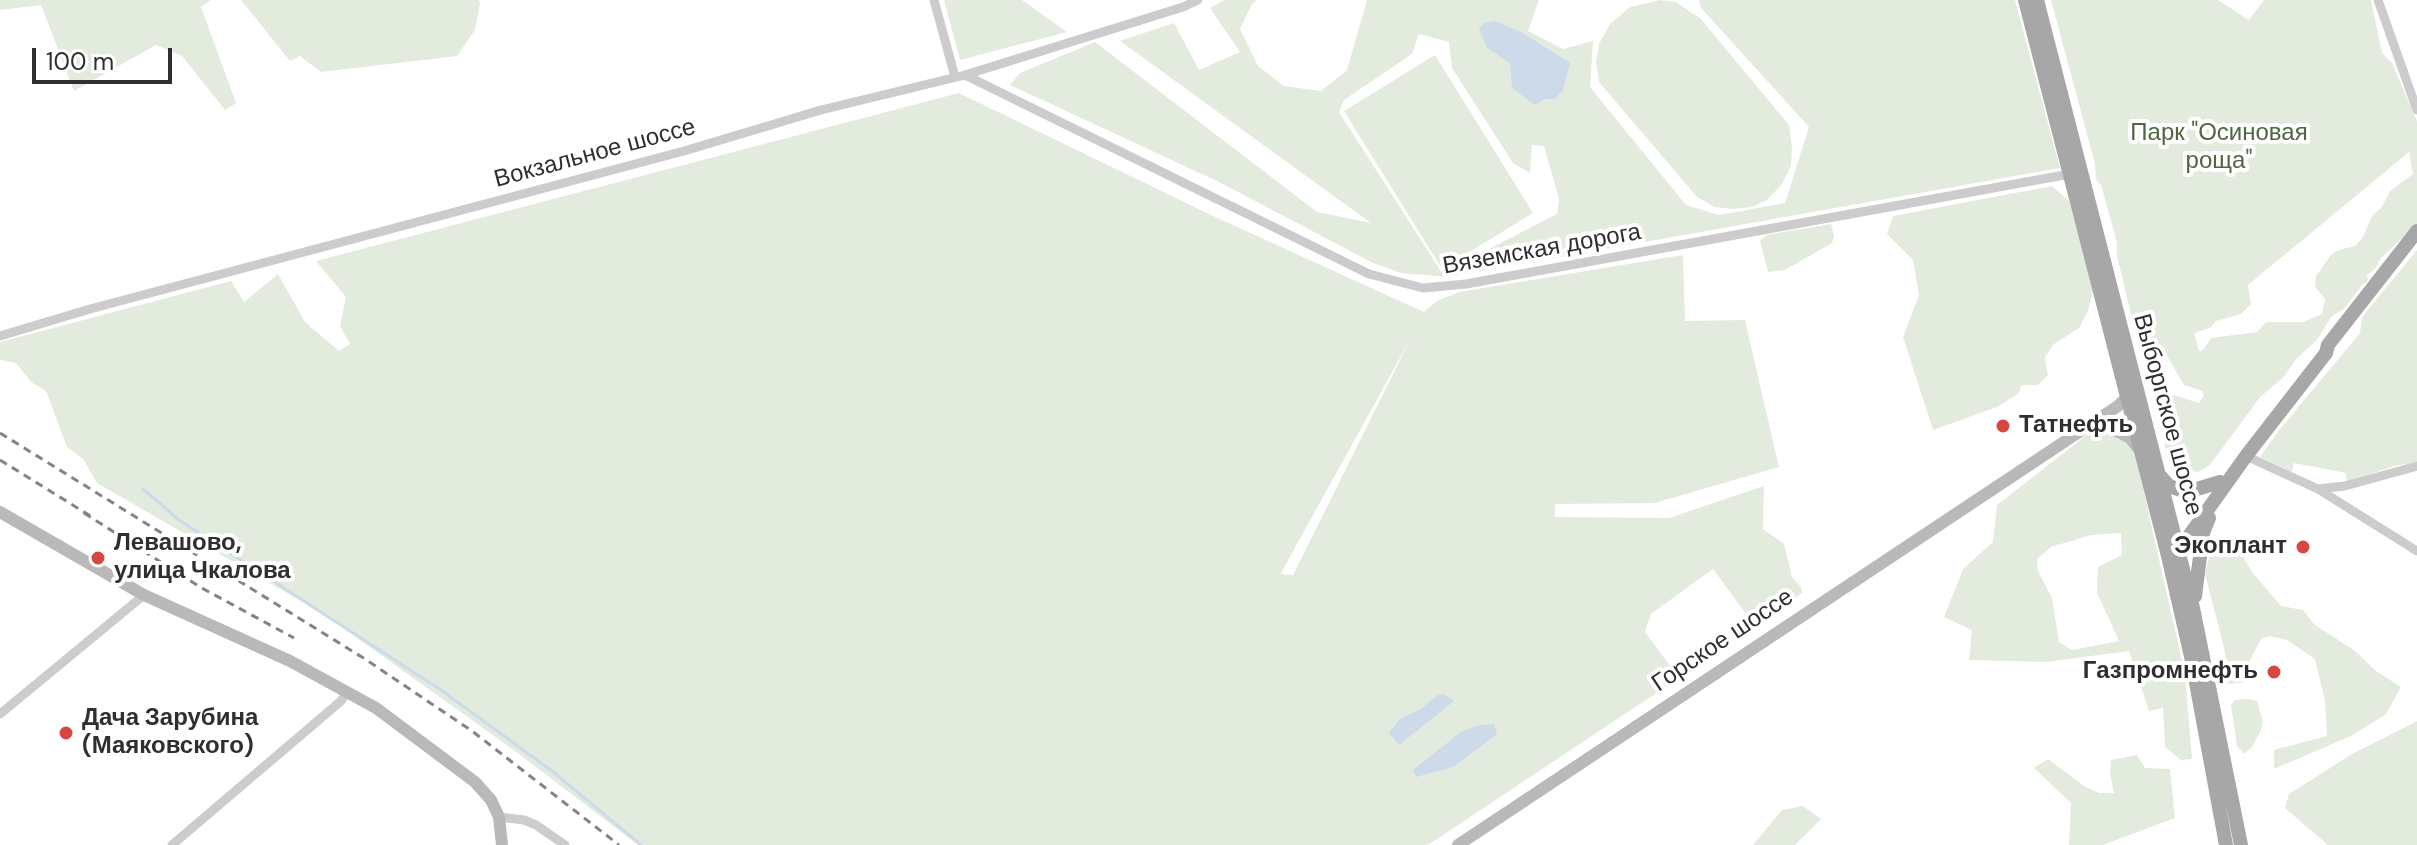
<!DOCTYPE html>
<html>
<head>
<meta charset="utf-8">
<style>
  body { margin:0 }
  #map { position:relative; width:2417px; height:845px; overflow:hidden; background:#fff; font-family:"DM Sans",sans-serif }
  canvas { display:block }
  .scale { position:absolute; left:32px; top:48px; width:140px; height:36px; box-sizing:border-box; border:4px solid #2f2f2f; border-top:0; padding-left:10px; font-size:24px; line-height:28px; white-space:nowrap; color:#2f2f2f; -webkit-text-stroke:6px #fff; paint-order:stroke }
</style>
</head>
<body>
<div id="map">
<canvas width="2417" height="845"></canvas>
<div class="scale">100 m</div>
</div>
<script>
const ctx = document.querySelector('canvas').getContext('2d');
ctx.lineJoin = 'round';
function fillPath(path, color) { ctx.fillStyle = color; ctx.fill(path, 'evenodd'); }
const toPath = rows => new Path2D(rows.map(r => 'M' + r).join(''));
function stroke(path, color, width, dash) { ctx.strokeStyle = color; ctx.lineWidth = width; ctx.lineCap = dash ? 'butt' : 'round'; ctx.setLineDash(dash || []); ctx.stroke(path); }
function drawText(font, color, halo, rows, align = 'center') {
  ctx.font = font + ' "DM Sans",sans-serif'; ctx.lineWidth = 8; ctx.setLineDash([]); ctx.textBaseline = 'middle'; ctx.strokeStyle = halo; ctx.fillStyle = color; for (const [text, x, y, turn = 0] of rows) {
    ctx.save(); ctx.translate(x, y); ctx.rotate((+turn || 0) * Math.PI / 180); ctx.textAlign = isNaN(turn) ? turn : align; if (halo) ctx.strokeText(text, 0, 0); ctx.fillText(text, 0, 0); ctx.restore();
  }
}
fillPath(toPath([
  [0,0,211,0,201,7,236,103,225,110,182,56,156,45,74,91,41,5,0,10],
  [241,0,479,0,480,4,475,30,457,56,321,72,300,56,290,61],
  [944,0,1022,0,1067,32,960,60],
  [1224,0,1257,0,1252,4,1240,29,1258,66,1284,86,1321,91,1347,70,1367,0,1539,0,1528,31,1563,49,1593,41,1590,87,1686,205,1719,215,1785,203,1809,127,1701,8,1699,0,2015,0,2060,168,1448,277,1401,273,1373,263,1219,182,1010,85,1020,73,1095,42,1317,212,1371,223,1120,41,1174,23,1199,70,1240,52,1210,8],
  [1419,34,1449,42,1452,68,1513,163,1530,173,1532,145,1544,146,1559,199,1557,214,1442,273,1339,112,1344,100,1412,54],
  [1660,0,1676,2,1701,19,1789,125,1792,148,1791,166,1782,184,1767,200,1752,207,1733,209,1715,207,1697,197,1599,82,1596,62,1599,44,1610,24,1630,7],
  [2051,0,2218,0,2249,20,2264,0,2371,0,2382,53,2392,63,2417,121,2417,224,2381,258,2375,269,2367,275,2368,281,2362,285,2344,309,2332,316,2317,340,2297,358,2283,378,2261,396,2209,466,2198,472,2179,469,2167,457,2157,398,2161,393,2167,393,2199,403,2204,395,2202,391,2184,385,2166,354,2150,367,2143,341,2136,335,2117,256,2117,242,2101,185,2096,180,2095,164],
  [2409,152,2413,174,2390,191,2382,207,2372,216,2363,237,2355,246,2338,250,2331,255,2316,276,2315,287,2325,299,2322,314,2303,322,2266,322,2257,332,2211,338,2202,351,2199,351,2194,333,2210,328,2216,321,2241,314,2251,304,2248,285],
  [1435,55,1533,213,1442,269,1344,111],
  [959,93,1211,215,1424,312,1437,301,1459,292,1683,255,1685,321,1745,320,1779,467,1655,503,1555,504,1555,517,1669,518,1764,486,1763,529,1784,544,1792,577,1801,587,1802,593,1787,604,1752,622,1713,569,1651,614,1645,632,1679,678,1428,845,638,845,515,751,325,615,97,483,83,459,67,447,46,391,31,382,16,363,0,360,0,342,231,281,244,302,278,274,305,322,339,351,350,344,340,326,346,297,316,261],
  [1411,338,1293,575,1281,574,1281,573],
  [2052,186,2069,201,2094,286,2088,311,2079,328,2054,344,2045,357,2048,375,2038,385,2022,385,2018,394,1997,407,1933,430,1903,337,1919,295,1913,260,1887,234,1893,216],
  [1831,224,1834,236,1832,243,1785,270,1768,272,1760,241,1766,235],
  [2417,250,2417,462,2394,466,2347,482,2346,473,2294,463,2292,472,2260,457,2280,429,2360,333,2362,317],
  [2104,431,2130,444,2136,457,2185,674,2192,759,2181,760,2165,747,2163,708,2149,711,2129,651,2046,662,1969,660,1972,630,1944,617,1963,569,1993,542,1997,505,2088,434],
  [2121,533,2122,555,2098,567,2097,593,2119,641,2072,650,2059,642,2052,598,2038,571,2037,559,2051,547,2091,535],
  [2214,538,2241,554,2253,573,2281,606,2303,610,2315,625,2355,651,2376,671,2401,687,2386,714,2351,736,2274,769,2274,750,2327,736,2325,701,2315,659,2287,640,2270,636,2261,639,2247,666,2250,682,2228,684,2225,671,2225,652,2205,574],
  [2250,699,2257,701,2263,722,2261,730,2252,747,2244,754,2237,746,2231,705,2234,700],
  [2417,721,2417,845,2328,845,2285,808,2289,794,2352,754],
  [2137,755,2145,768,2170,769,2175,818,2103,845,2069,845,2071,803,2034,768,2048,759,2084,786,2099,793,2114,793,2110,774,2111,760],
  [1803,806,1821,819,1795,845,1753,845,1782,810]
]), '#e3ebde');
fillPath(toPath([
  [1495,21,1523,33,1570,63,1563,90,1555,99,1544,99,1535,105,1512,88,1510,63,1487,48,1479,29,1484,23],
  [1444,694,1454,701,1399,745,1389,733,1400,719,1419,710,1438,695],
  [1494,724,1497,734,1453,767,1416,777,1413,770,1461,732,1480,725]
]), '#ccdae9');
stroke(toPath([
  [143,489,179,520,441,690,552,771,641,845]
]), '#ccdae9', 3);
stroke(toPath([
  [934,0,955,77],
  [2378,0,2417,110],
  [965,75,1369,274,1423,288,1466,284,2070,174],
  [0,336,90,309,684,151,821,110,965,75,1183,7,1198,0],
  [2246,456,2318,489,2417,551],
  [2318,489,2345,486,2417,466],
  [0,714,144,595],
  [499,817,524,820,536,825,565,845],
  [172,845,341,701,348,691]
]), '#ccc', 9);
stroke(toPath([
  [2088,428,2102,426,2119,432,2130,438,2139,449],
  [0,512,144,595,290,661,376,708,475,782,491,800,499,817,502,845],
  [1458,845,2118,406,2132,392]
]), '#b9b9b9', 12);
stroke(toPath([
  [2025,0,2168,556,2192,661,2226,845],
  [2037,0,2193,608,2241,845],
  [2160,476,2169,486,2187,492,2220,482],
  [2175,552,2179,550,2246,456,2326,353,2328,345,2417,231],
  [2195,596,2203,533,2209,518]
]), '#a7a7a7', 14);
stroke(toPath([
  [0,433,365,659,472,731,619,845],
  [0,460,92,517],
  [84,513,200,587,294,638]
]), '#848484', 3, [8, 6]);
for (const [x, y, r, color] of [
  [2003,426,8,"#d64741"],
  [2303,547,8,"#d64741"],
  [98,558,8,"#d64741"],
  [2274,672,8,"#d64741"],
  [66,733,8,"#d64741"]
]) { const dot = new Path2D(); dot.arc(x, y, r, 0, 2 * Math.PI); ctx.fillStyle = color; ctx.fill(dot); stroke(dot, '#fff', 3); }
drawText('24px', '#4e6740', '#fff', [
  ["Парк \"Осиновая",2219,134],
  ["роща\"",2219,162]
]);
drawText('24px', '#2f2f2f', '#fff', [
  ["Вокзальное шоссе",595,154,-15],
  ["Вяземская дорога",1542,250,-10],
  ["Выборгское шоссе",2167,415,75],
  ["Горское шоссе",1723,641,-34]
]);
drawText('bold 24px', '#2f2f2f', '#fff', [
  ["Татнефть",2019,426],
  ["Левашово,",114,544],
  ["улица Чкалова",114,572],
  ["Экоплант",2287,547,"right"],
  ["Газпромнефть",2258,672,"right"],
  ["Дача Зарубина",82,719],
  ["(Маяковского)",82,747]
], 'left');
</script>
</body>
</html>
